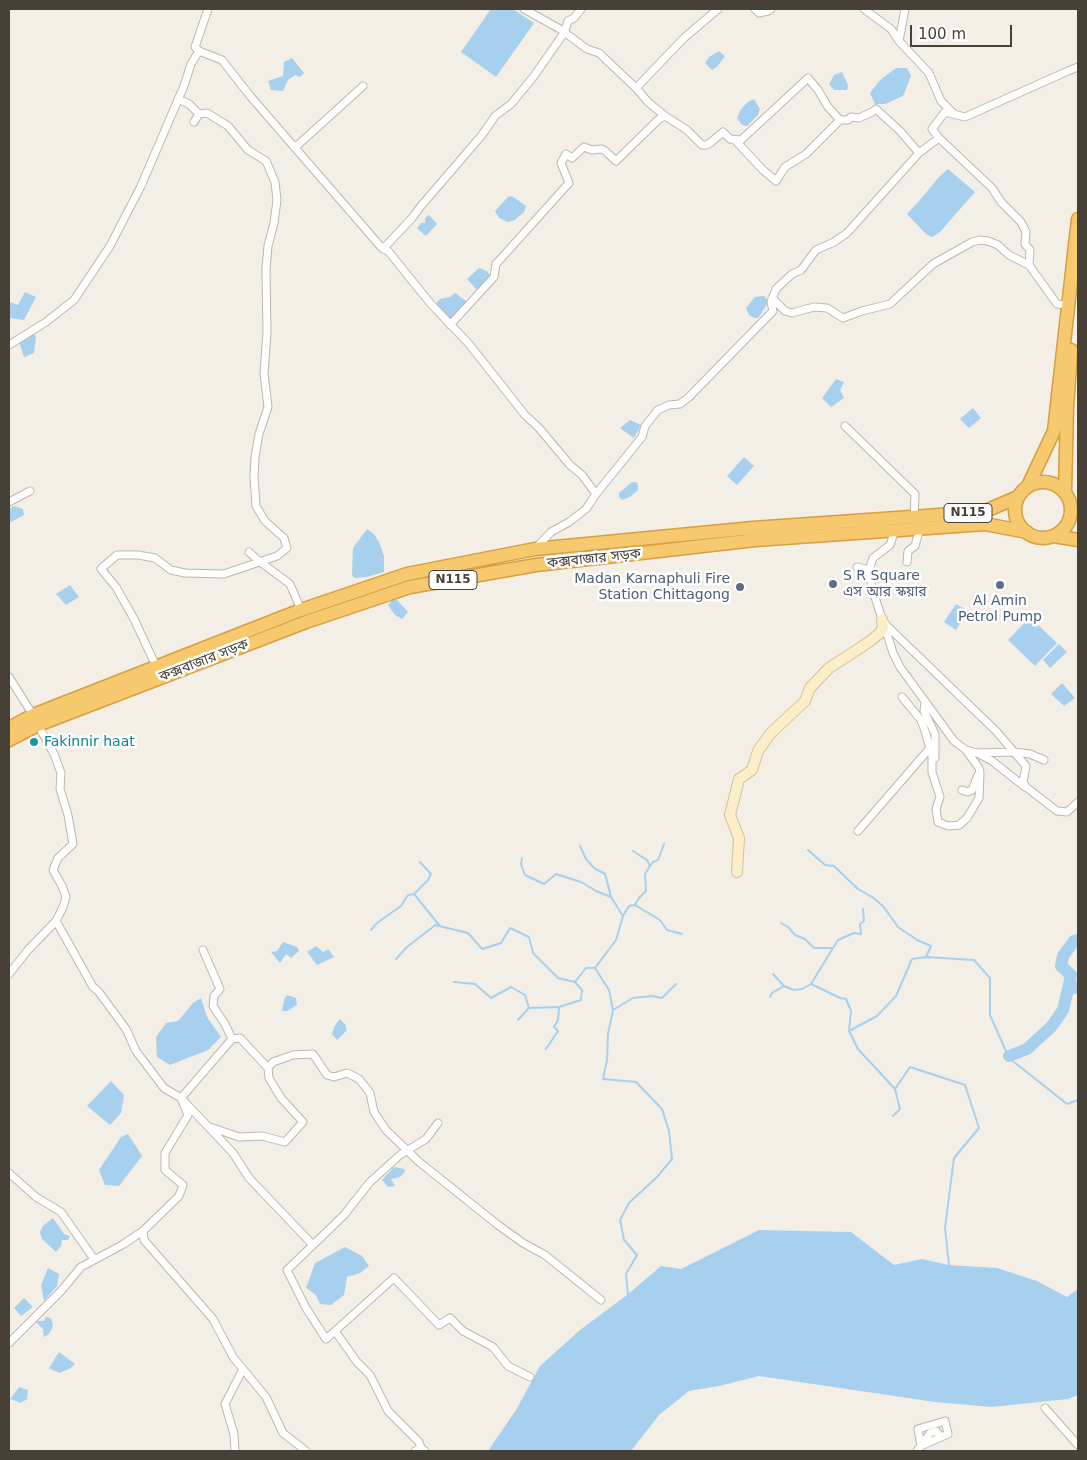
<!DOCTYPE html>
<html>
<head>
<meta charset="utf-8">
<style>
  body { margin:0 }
  #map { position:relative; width:1087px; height:1460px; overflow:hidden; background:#f3efe7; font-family:"DejaVu Sans",sans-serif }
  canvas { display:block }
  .frame { position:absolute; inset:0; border:10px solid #464036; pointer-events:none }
  .scale { position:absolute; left:910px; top:25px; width:102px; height:22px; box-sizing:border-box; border:2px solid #464036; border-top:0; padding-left:6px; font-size:15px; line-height:18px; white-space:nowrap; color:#464036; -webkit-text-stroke:4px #fff; paint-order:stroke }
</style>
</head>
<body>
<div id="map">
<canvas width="1087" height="1460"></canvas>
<div class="frame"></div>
<div class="scale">100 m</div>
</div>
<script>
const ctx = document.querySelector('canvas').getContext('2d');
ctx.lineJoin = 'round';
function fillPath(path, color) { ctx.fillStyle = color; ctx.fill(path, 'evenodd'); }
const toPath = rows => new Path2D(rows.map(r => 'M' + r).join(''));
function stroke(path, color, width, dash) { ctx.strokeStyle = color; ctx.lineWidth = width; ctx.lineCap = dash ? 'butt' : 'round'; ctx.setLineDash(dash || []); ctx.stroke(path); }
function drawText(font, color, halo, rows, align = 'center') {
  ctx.font = font + ' "DejaVu Sans","Noto Sans Bengali",sans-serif'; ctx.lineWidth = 5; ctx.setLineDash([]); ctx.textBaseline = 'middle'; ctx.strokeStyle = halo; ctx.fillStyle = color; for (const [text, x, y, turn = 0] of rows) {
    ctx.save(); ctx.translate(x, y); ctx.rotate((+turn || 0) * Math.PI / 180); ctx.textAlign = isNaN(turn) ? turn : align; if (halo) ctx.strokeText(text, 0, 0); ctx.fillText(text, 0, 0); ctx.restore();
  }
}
fillPath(toPath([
  [491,9,513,9,534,23,496,77,461,52],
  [719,51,725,56,717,67,712,70,705,63,709,57],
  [292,58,304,73,300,77,295,75,288,80,283,91,271,90,268,81,283,76,284,62],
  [896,68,907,68,911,76,903,96,885,104,875,104,870,93,880,80],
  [842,72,848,85,847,90,834,90,829,84,834,75],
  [754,99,760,109,758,115,747,126,742,125,737,118,741,109,748,102],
  [948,169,975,192,940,232,932,237,926,234,907,214,920,200,939,177],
  [512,196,526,206,524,212,515,220,508,222,499,218,495,211,508,197],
  [429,215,437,224,426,236,417,228,421,223,425,223,425,218],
  [479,268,487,271,491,277,477,290,467,279],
  [25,292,36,297,24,320,9,318,9,302,18,305],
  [455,293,466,301,456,315,449,319,435,305,440,299,450,297],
  [764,296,768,301,766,306,758,318,754,318,749,315,746,308,755,297],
  [32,334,36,336,34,353,24,357,19,342],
  [836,379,844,382,840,390,844,398,831,407,822,398],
  [973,408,981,418,969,428,960,419],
  [630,420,641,425,634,438,620,428],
  [744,457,754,466,737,485,727,476],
  [632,482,636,482,638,485,638,490,630,497,622,500,619,497,619,493],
  [14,506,23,509,24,515,9,523,9,509],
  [367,529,374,534,379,542,384,556,384,572,367,577,355,578,352,575,353,548],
  [70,585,79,597,66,605,56,594],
  [393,599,397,600,408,612,402,619,395,615,388,605],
  [956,604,968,611,956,630,944,622],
  [1030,617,1057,643,1035,666,1008,640],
  [1059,644,1067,652,1050,668,1043,660],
  [1062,683,1075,698,1064,706,1051,694],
  [283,942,297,947,299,951,291,958,286,954,280,963,271,952,277,951],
  [316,946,323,952,328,949,334,957,317,965,307,952],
  [287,995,296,998,297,1005,287,1011,282,1011,284,1000],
  [201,998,207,1017,221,1037,208,1050,170,1065,157,1057,156,1037,166,1023,178,1021,193,1003],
  [340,1019,345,1024,347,1030,337,1040,332,1034,334,1027],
  [111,1081,124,1095,121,1113,110,1125,87,1106],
  [128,1134,142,1156,119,1186,105,1185,99,1170,121,1137],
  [394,1167,405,1169,404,1173,400,1177,391,1179,395,1186,388,1187,382,1180],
  [53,1218,64,1234,70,1236,68,1240,62,1240,61,1246,56,1252,42,1239,40,1232,43,1226],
  [759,1230,851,1232,894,1265,922,1259,949,1265,997,1268,1037,1281,1067,1297,1078,1289,1078,1395,1068,1399,992,1407,935,1402,759,1376,719,1386,689,1391,659,1415,631,1451,488,1451,516,1410,540,1366,580,1330,627,1295,661,1266,681,1269],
  [345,1247,362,1256,369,1266,360,1273,347,1277,344,1295,331,1305,320,1304,315,1294,306,1288,315,1263],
  [48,1268,59,1274,57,1286,44,1301,41,1285],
  [24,1298,33,1307,21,1316,14,1308],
  [46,1317,51,1318,53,1326,49,1334,44,1337,43,1329,37,1323,37,1321,44,1321],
  [59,1352,75,1364,71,1368,59,1373,49,1368],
  [19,1387,28,1390,27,1399,21,1403,10,1399]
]), '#a6d0ed');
stroke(toPath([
  [580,846,586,859,594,868,605,874,611,897,623,916],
  [808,850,825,865,834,866,858,889,872,897,883,906,898,927,917,940,931,946,926,957],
  [633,851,647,860,650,866,645,874,646,891,639,898,635,905],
  [522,858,521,864,525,875,544,884,556,874,581,882,596,891,611,897],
  [420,862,431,874,428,880,414,894,440,926],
  [650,866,653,862,658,860,664,844],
  [781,923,788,927,795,935,805,939,814,948,833,948,811,984,840,998,846,999,851,1011,849,1031,858,1049,895,1089,910,1067,965,1085,979,1128,954,1158,945,1228,949,1265],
  [435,925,468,933,482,949,501,943,510,928,529,937,533,953,558,978,575,982],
  [371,930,377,923,401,906,408,895,414,894],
  [833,948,838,940,854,933,861,934,860,924,864,921,863,909],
  [396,959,407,947,434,926],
  [773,974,784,986,794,990,802,989,811,984],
  [454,982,475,984,491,998,511,987,525,995,529,1008],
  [770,997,772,993,784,986],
  [613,1010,633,998,652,996,662,998,676,984],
  [518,1020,529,1008,559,1007,581,1000,582,990,575,982,586,968,595,968],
  [849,1031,877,1016,896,996,912,959,926,957,974,960,990,978,990,1015,1009,1058,1067,1104,1078,1100],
  [546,1049,558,1031,554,1027,558,1020,559,1007],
  [893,1116,900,1109,895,1089],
  [628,1295,626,1274,637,1255,624,1240,620,1220,629,1203,657,1177,672,1159,669,1131,662,1109,636,1082,603,1079,607,1060,608,1034,613,1010,609,990,595,968,616,940,623,916,629,906,635,905,660,920,667,930,682,934]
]), '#a6d0ed', 2);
stroke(toPath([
  [1068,989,1071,975,1061,966,1063,956,1074,941,1078,940],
  [1009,1056,1027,1049,1052,1026,1063,1010,1068,989,1078,987]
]), '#a6d0ed', 12);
const street = toPath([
  [524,9,560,29,587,49,599,53,636,88,648,102,665,116,687,130,702,145,706,145,710,143,723,132,730,139,741,140,808,78,818,90,828,107,840,120,848,120,851,117,859,118,872,112,876,109,900,131,919,153],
  [755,9,759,13,768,11,771,9],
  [864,9,891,29,899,41,929,73,941,101,953,113],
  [899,41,905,9],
  [199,51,222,60,251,97,381,247,389,252,430,303,469,344,525,415,539,428,570,465,582,475,596,494],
  [636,88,684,38,718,9],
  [178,99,189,104,199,114],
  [735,140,763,170,776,181,785,167,806,154,840,120],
  [294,147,299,144,363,86],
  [383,249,412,218,421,206,482,135,495,116,511,104,534,76,564,33,568,21,574,18,581,9],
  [1029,265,1057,304,1067,305],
  [772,298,785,311,792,313,814,307,827,308,843,318,862,311,890,304,933,264,972,242,980,240,988,241,998,245,1009,255,1029,265,1030,250,1025,244,1026,232,1021,222,1001,202,992,188,939,138],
  [450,325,494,277,496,264,569,183,561,163,566,154,572,158,584,147,592,150,601,149,604,150,616,161,659,119,665,116],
  [9,345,46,322,74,300,110,246,141,186,184,86,191,64,199,51,195,47,208,9],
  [845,426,915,494,914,518],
  [9,502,30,491],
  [895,530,890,545,873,558,869,570,872,588,882,619,887,626,996,731,1026,766,1023,782,1026,787,1057,811,1067,812,1078,802],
  [535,549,551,532,569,522,586,509,596,494,642,437,645,426,658,410,669,405,680,404,689,397,773,311,771,302,776,289,792,274,801,270,816,250,834,242,847,233,919,153,939,138,932,129,945,112,965,117,1068,71,1078,67],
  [249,552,259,561,290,584,301,610],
  [907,562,908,551,915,546,920,528],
  [857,567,869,570],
  [884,624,893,653,900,667,954,741,966,750,977,753,1014,752,1030,754,1044,760],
  [156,666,134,619,116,587,101,569,103,567,117,555,138,555,155,558,171,570,185,573,224,574,277,556,287,548,284,538,265,521,256,506,254,477,255,457,259,434,268,407,264,374,267,332,266,269,268,246,274,223,277,200,275,182,266,161,248,150,228,126,207,113,199,114,194,122],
  [9,677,33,715],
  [902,697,921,720,926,734,932,756,932,772,940,797,936,809,938,822,948,826,959,825,967,818,979,798,980,773,979,768,966,750],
  [925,703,924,711,935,734,935,758],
  [38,725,54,754,61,773,60,789,68,815,73,844,58,858,53,870,62,886,66,897,63,907,56,921,93,987,98,991,126,1029,136,1051,164,1088,181,1098,188,1115,165,1153,165,1170,183,1185,179,1196,143,1231,144,1240,213,1319,233,1357,266,1397,283,1433,306,1451],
  [979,754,992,761,1025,787],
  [962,790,967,792,972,790,978,775],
  [858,831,930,748],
  [203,950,220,989,214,996,213,1006,225,1024,232,1039,181,1098,233,1153,249,1178,313,1245,287,1270,306,1308,326,1339,335,1331],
  [9,974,28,950,56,921],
  [232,1039,240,1038,268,1068],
  [210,1127,239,1137,262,1136,285,1142,303,1122,281,1098,269,1078,268,1068,273,1062,293,1055,313,1054,327,1075,334,1077,347,1073,359,1079,370,1093,374,1112,386,1130,418,1161,498,1225,523,1243,545,1255,601,1300],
  [9,1173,36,1197,61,1212,94,1259],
  [313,1245,344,1215,370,1182,400,1155,426,1139,438,1123],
  [9,1343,61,1291,81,1267,122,1245,143,1231],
  [1045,1408,1078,1445],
  [945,1421,948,1434,921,1446,918,1429,945,1421],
  [421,1448,419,1442,388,1411,370,1375,357,1362,335,1331,394,1278,439,1325,450,1318,463,1331,493,1347,508,1366,530,1377],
  [235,1451,234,1434,225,1404,243,1369],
  [415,1451,421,1448,425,1451],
  [917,1451,930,1433,936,1431,941,1437]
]);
const secondary = toPath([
  [737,872,739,838,730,815,739,779,752,770,758,751,770,734,805,701,810,688,829,668,869,642,880,633,883,628,882,619]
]);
const highway = toPath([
  '1015 510a28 28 0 1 1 56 0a28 28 0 1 1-56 0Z',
  [1028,486,1054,431,1078,219],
  [1065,491,1067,408,1071,350],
  [1054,536,1078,540],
  [9,728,33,715,301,610,407,574,535,549,753,528,983,512,1018,497],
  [9,740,38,725,306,622,410,587,536,565,755,540,985,524,1027,532]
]);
stroke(street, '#beb7aa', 9);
stroke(secondary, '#d0c299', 12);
stroke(highway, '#d69e3f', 15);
stroke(street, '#fff', 7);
stroke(secondary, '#fcefc8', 10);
stroke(highway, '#f7c96e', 12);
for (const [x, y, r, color] of [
  [833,584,5,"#5c6f8a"],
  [1000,585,5,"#5c6f8a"],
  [740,587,5,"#5c6f8a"],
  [34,742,5,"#0f9aa8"]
]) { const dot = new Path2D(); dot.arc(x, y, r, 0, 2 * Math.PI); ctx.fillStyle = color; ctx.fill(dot); stroke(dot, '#fff', 2); }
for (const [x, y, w] of [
  [968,513,48],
  [453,580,48]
]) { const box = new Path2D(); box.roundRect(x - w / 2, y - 9.5, w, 19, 4); ctx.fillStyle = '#fff'; ctx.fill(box); stroke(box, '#464036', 1); }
drawText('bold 12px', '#464036', null, [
  ["N115",968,513],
  ["N115",453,580]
]);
drawText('14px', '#464036', '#fff', [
  ["কক্সবাজার সড়ক",594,559,-6],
  ["কক্সবাজার সড়ক",204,661,-21]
]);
drawText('14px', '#4e5e75', '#fff', [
  ["S R Square",843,576],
  ["এস আর স্কয়ার",843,592],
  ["Madan Karnaphuli Fire",730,579,"right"],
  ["Station Chittagong",730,595,"right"],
  ["Al Amin",1000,601,"center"],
  ["Petrol Pump",1000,617,"center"]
], 'left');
drawText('14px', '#0d838f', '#fff', [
  ["Fakinnir haat",44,742]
], 'left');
</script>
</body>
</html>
